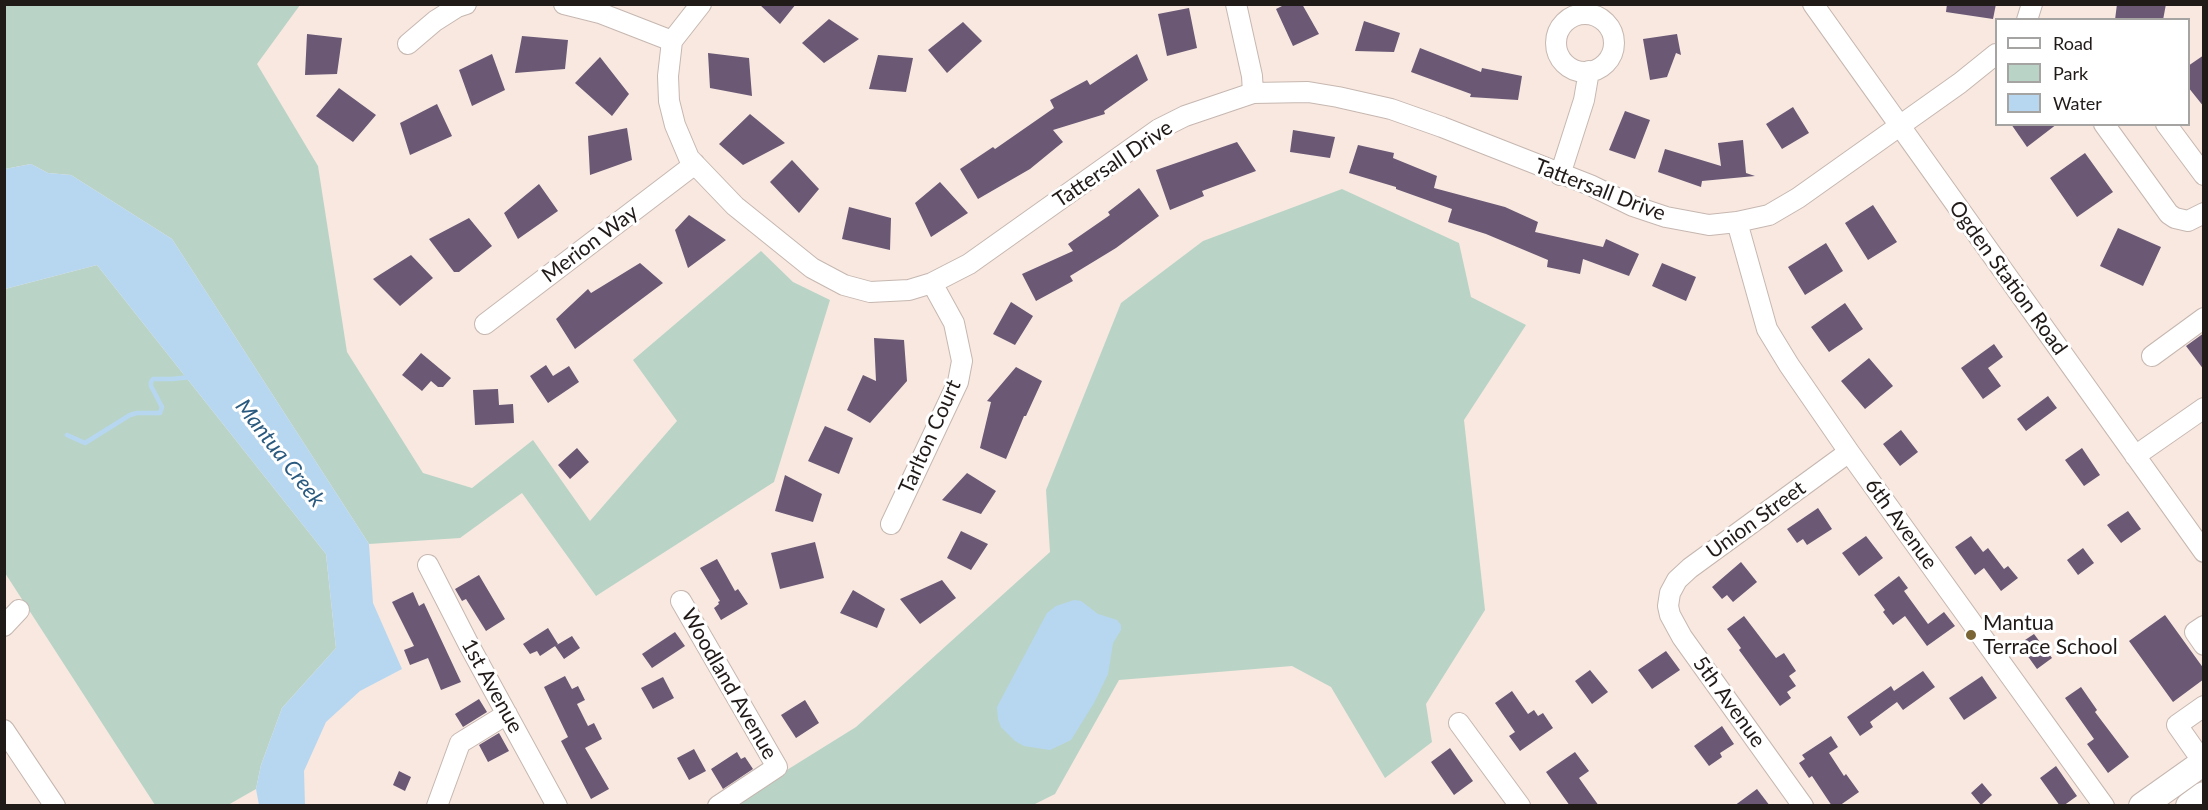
<!DOCTYPE html>
<html>
<head>
<meta charset="utf-8">
<style>
  body { margin:0 }
  #map { position:relative; width:2208px; height:810px; overflow:hidden; background:#f8e8e0; font-family:Lato,sans-serif }
  canvas { display:block }
  .frame { position:absolute; inset:0; border:6px solid #201a18; pointer-events:none }
  .legend { position:absolute; left:1995px; top:18px; width:195px; height:108px; box-sizing:border-box; background:#fff; border:2px solid #a6a3a3; margin:0; padding:8px 10px; list-style:none; font-size:18px; color:#201a18 }
  .legend li { display:flex; align-items:center; gap:12px; height:30px }
  .legend b { width:30px; border:2px solid #a6a3a3 }
</style>
</head>
<body>
<div id="map">
<canvas width="2208" height="810"></canvas>
<div class="frame"></div>
<ul class="legend">
<li><b style="height:8px;background:#fff"></b>Road</li>
<li><b style="height:16px;background:#b9d4c6"></b>Park</li>
<li><b style="height:16px;background:#b7d7f1"></b>Water</li>
</ul>
</div>
<script>
const ctx = document.querySelector('canvas').getContext('2d');
ctx.lineJoin = 'round';
function fillPath(path, color) { ctx.fillStyle = color; ctx.fill(path, 'evenodd'); }
const toPath = rows => new Path2D(rows.map(r => 'M' + r).join(''));
function stroke(path, color, width, dash) { ctx.strokeStyle = color; ctx.lineWidth = width; ctx.lineCap = dash ? 'butt' : 'round'; ctx.setLineDash(dash || []); ctx.stroke(path); }
function drawText(font, color, halo, rows, align = 'center') {
  ctx.font = font + ' Lato,sans-serif'; ctx.lineWidth = 6; ctx.setLineDash([]); ctx.textBaseline = 'middle'; ctx.strokeStyle = halo; ctx.fillStyle = color; for (const [text, x, y, turn = 0] of rows) {
    ctx.save(); ctx.translate(x, y); ctx.rotate((+turn || 0) * Math.PI / 180); ctx.textAlign = isNaN(turn) ? turn : align; if (halo) ctx.strokeText(text, 0, 0); ctx.fillText(text, 0, 0); ctx.restore();
  }
}
fillPath(toPath([
  [5,5,300,5,257,64,318,166,347,352,423,473,472,488,533,440,590,521,677,421,633,360,761,251,793,282,830,300,774,482,596,596,522,493,460,538,369,544,172,239,71,175,48,173,31,164,5,169],
  [1342,189,1459,243,1471,297,1526,325,1464,420,1485,610,1426,704,1432,742,1385,778,1331,687,1292,666,1119,680,1055,794,1033,805,729,806,856,727,1050,552,1046,490,1121,303,1203,241],
  [97,265,326,554,336,648,282,708,261,765,256,789,228,805,155,805,5,573,5,289]
]), '#b9d4c6');
fillPath(toPath([
  [31,164,48,173,71,175,172,239,369,544,373,603,402,669,360,691,326,722,304,771,305,805,259,805,256,789,261,765,282,708,336,648,326,554,97,265,5,289,5,169],
  [1074,600,1081,601,1098,614,1117,620,1121,625,1121,630,1113,643,1108,674,1094,703,1071,740,1050,750,1024,746,1015,741,1001,727,998,719,997,707,1047,613,1056,606]
]), '#b7d7f1');
stroke(toPath([
  [67,435,85,443,130,415,137,413,160,413,162,407,151,386,151,382,153,379,172,379,191,377]
]), '#b7d7f1', 4.5);
fillPath(toPath([
  [759,4,796,4,780,24],
  [1286,4,1302,4,1319,34,1293,46,1276,9],
  [1947,4,1996,4,1993,19,1946,12],
  [2117,4,2166,4,2163,20,2115,20],
  [1189,8,1197,48,1167,56,1158,14],
  [829,19,859,39,824,63,802,43],
  [1364,21,1400,33,1394,52,1355,51],
  [963,22,982,41,947,73,928,50],
  [307,34,342,38,337,74,305,75],
  [1677,34,1681,55,1676,53,1667,77,1650,80,1643,39],
  [522,36,568,40,565,69,515,73],
  [1420,48,1481,72,1482,68,1522,76,1518,100,1470,97,1471,94,1411,72],
  [708,53,749,58,752,96,710,88],
  [492,54,505,90,472,106,459,70],
  [1137,54,1148,80,1104,111,1105,114,1053,130,1063,142,1030,169,978,199,960,169,993,147,995,149,1054,108,1050,100,1087,80,1090,85],
  [878,55,913,58,906,92,869,89],
  [2204,55,2204,107,2188,87,2188,66],
  [600,57,629,94,612,116,575,83],
  [339,88,376,115,353,142,316,116],
  [437,104,452,136,410,155,400,123],
  [1793,107,1809,133,1782,149,1766,124],
  [1625,111,1650,120,1635,159,1609,150],
  [750,114,785,143,743,165,719,144],
  [2011,124,2057,124,2027,147],
  [627,128,632,160,590,175,588,136],
  [1293,130,1335,137,1330,158,1290,152],
  [1743,140,1746,173,1755,176,1702,181,1701,187,1658,172,1665,149,1721,166,1718,143],
  [1237,142,1256,171,1202,191,1204,196,1170,210,1156,170],
  [1358,145,1394,153,1393,158,1437,176,1434,188,1505,207,1538,222,1535,232,1603,247,1606,239,1639,254,1629,276,1583,259,1580,274,1547,267,1548,260,1486,234,1448,222,1452,209,1396,189,1396,187,1349,173],
  [2085,153,2113,192,2077,217,2050,178],
  [792,160,819,189,799,213,770,182],
  [940,182,968,213,931,237,915,203],
  [539,184,558,211,518,239,504,213],
  [1139,188,1159,216,1116,248,1070,276,1073,281,1036,301,1022,274,1073,251,1068,244,1110,215,1108,212],
  [1873,205,1897,242,1868,260,1845,223],
  [849,207,891,218,890,250,842,239],
  [689,215,726,240,688,268,675,230],
  [469,218,492,246,459,272,454,272,429,239],
  [2118,228,2161,247,2143,286,2100,266],
  [1826,243,1843,271,1805,295,1788,267],
  [411,255,433,278,400,306,373,279],
  [640,263,663,283,575,349,556,319,588,289,591,293],
  [1662,263,1696,277,1686,301,1652,286],
  [1011,302,1033,316,1015,345,993,334],
  [1845,303,1863,329,1829,352,1811,327],
  [2204,333,2204,370,2186,346],
  [874,338,904,340,907,381,870,423,847,410,863,375,876,381],
  [1994,344,2003,357,1988,368,2001,386,1983,399,1961,368],
  [421,353,451,378,443,387,438,387,431,381,422,391,402,375],
  [1869,358,1893,386,1865,409,1841,381],
  [546,365,553,376,569,366,579,382,548,403,530,376],
  [1016,367,1042,381,1026,416,1024,416,1006,459,980,448,991,402,987,401],
  [498,389,499,405,513,404,514,423,475,425,473,390],
  [2048,396,2057,408,2026,431,2017,419],
  [825,426,853,438,839,474,808,461],
  [1901,430,1918,452,1900,466,1883,444],
  [577,448,589,462,570,479,558,465],
  [2082,448,2100,475,2084,486,2065,460],
  [967,473,996,491,981,514,942,500],
  [785,475,822,494,813,522,775,511],
  [1818,508,1832,529,1807,545,1803,539,1797,543,1787,529],
  [2128,511,2141,529,2121,543,2107,525],
  [961,531,988,544,971,570,947,558],
  [1866,536,1883,558,1859,576,1842,553],
  [1971,536,1983,552,1988,548,2004,569,2008,566,2018,578,2001,591,1984,568,1975,575,1955,547],
  [815,542,824,578,780,589,771,553],
  [2083,548,2094,563,2078,575,2067,560],
  [717,559,735,591,738,589,748,604,721,620,714,608,719,604,718,602,720,601,700,568],
  [1741,562,1757,582,1733,602,1727,595,1722,599,1712,587],
  [479,575,505,619,486,631,466,599,462,601,455,589],
  [1899,576,1908,588,1904,591,1928,624,1944,612,1955,626,1927,646,1905,616,1893,625,1883,612,1885,610,1874,595],
  [942,580,956,598,920,624,900,599],
  [853,590,885,609,877,628,840,613],
  [413,592,419,606,424,603,461,682,441,690,428,658,410,665,404,650,414,646,392,602],
  [2165,615,2204,669,2204,679,2173,702,2129,641],
  [1744,616,1776,658,1784,653,1796,671,1789,676,1796,686,1787,692,1791,698,1780,706,1739,650,1741,648,1727,629],
  [548,628,558,644,540,656,537,651,530,654,523,644],
  [675,632,685,646,652,668,642,654],
  [2034,634,2052,658,2037,669,2019,644],
  [572,636,580,648,564,659,555,646],
  [1666,651,1680,670,1652,689,1638,670],
  [1590,670,1608,692,1592,704,1575,681],
  [1923,671,1935,687,1903,710,1897,702,1870,722,1873,727,1860,736,1847,717,1891,686,1894,691],
  [565,676,572,689,578,686,585,700,577,704,588,726,594,723,602,739,585,748,609,789,591,799,561,741,568,737,544,687],
  [1982,676,1997,698,1964,720,1949,698],
  [663,677,674,698,653,709,641,688],
  [2081,687,2097,710,2095,712,2129,757,2108,773,2087,744,2094,739,2065,698],
  [1512,691,1528,714,1534,710,1538,716,1543,713,1553,728,1520,751,1509,736,1515,732,1495,703],
  [479,699,487,712,463,727,455,714],
  [805,700,819,723,796,738,781,715],
  [1722,726,1734,744,1720,753,1722,757,1709,766,1694,746],
  [499,733,509,751,488,762,479,745],
  [1831,736,1838,747,1829,753,1844,776,1846,774,1859,792,1839,806,1832,806,1812,776,1809,778,1799,763,1805,759,1802,755],
  [1450,748,1473,781,1454,795,1431,762],
  [694,749,706,771,689,780,677,758],
  [737,752,741,759,745,757,753,769,723,789,711,769],
  [1575,752,1589,771,1579,778,1599,806,1570,806,1546,772],
  [2056,766,2077,796,2063,806,2060,806,2040,778],
  [399,771,411,777,405,791,393,785],
  [1982,783,1992,795,1981,805,1971,793],
  [1757,789,1770,806,1734,806]
]), '#6a5875');
const minor = toPath([
  [564,4,600,13,672,41],
  [701,4,672,41,668,76,669,101,675,125,689,158,735,206,812,268,844,285,870,292,909,290,932,283,969,264,1159,129,1185,116,1253,93,1308,92,1338,97,1391,109,1442,127,1590,185,1633,206,1666,217,1709,225,1737,222,1769,215,1798,198,1960,83,1996,54],
  [1236,4,1252,76,1253,93],
  [1813,4,2204,552],
  '1556 43a29 29 0 1 1 58 0a29 29 0 1 1-58 0Z',
  [2027,20,2032,4],
  [408,44,435,21,457,7,466,4],
  [2104,124,2169,214,2175,218,2188,221,2204,213],
  [2166,124,2204,175],
  [1560,175,1584,100,1589,71],
  [1737,222,1767,329,1789,365,1849,452,2104,806],
  [485,324,695,164],
  [2152,356,2204,318],
  [2135,456,2204,408],
  [891,524,958,382,962,361,954,323,932,283],
  [428,565,469,645,557,806],
  [681,601,777,767,718,806],
  [4,626,19,610],
  [2204,626,2195,632,2204,645],
  [1459,723,1520,806],
  [4,730,55,806],
  [2203,762,2177,725,2204,706],
  [437,806,460,743,507,714],
  [1803,806,1682,637,1670,615,1668,606,1670,593,1677,580,1690,568,1849,452]
]);
const major = toPath([
  [2142,806,2204,762],
  [2189,806,2204,795]
]);
stroke(minor, '#c6b7b0', 22);
stroke(major, '#c6b7b0', 28);
stroke(minor, '#fff', 20);
stroke(major, '#fff', 26);
for (const [x, y, r, color] of [
  [1971,635,6,"#7a6534"]
]) { const dot = new Path2D(); dot.arc(x, y, r, 0, 2 * Math.PI); ctx.fillStyle = color; ctx.fill(dot); stroke(dot, '#fff', 2); }
drawText('21px', '#201a18', '#fff', [
  ["Tattersall Drive",1113,164,-34],
  ["Tattersall Drive",1600,190,21],
  ["Merion Way",590,244,-37],
  ["Ogden Station Road",2008,278,54],
  ["Tarlton Court",930,437,-66],
  ["Union Street",1756,520,-36],
  ["6th Avenue",1901,524,54],
  ["Woodland Avenue",729,684,60],
  ["1st Avenue",492,686,61],
  ["5th Avenue",1729,702,54]
]);
drawText('21px', '#201a18', '#fff', [
  ["Mantua",1983,623],
  ["Terrace School",1983,647]
], 'left');
drawText('italic 22px', '#29597e', '#fff', [
  ["Mantua Creek",280,453,52]
]);
</script>
</body>
</html>
